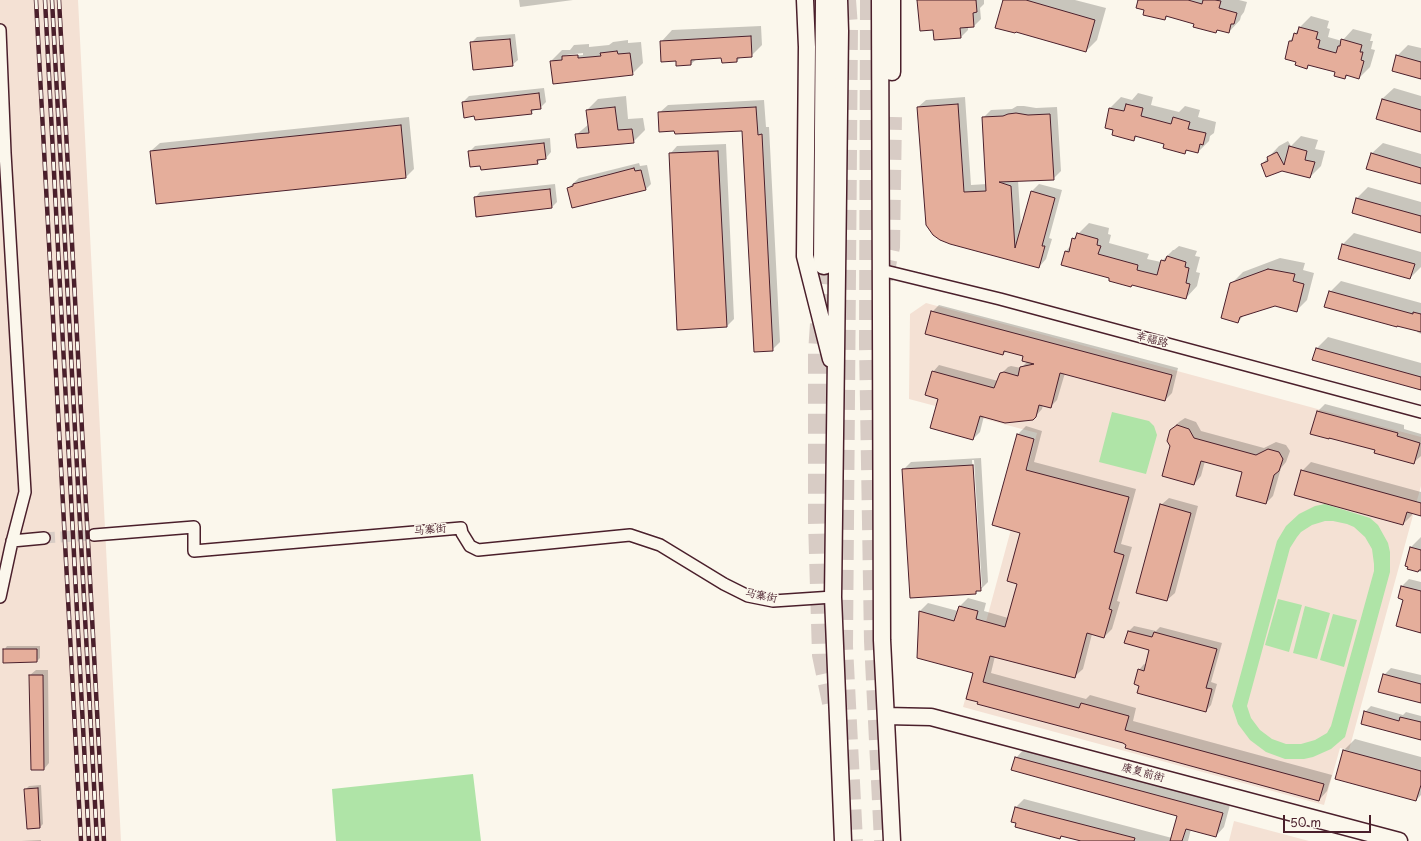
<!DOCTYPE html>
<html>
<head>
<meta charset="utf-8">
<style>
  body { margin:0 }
  #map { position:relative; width:1421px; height:841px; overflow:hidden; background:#fbf7ec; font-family:"Playpen Sans",sans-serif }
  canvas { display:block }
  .scale { position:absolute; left:1283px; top:815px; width:88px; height:18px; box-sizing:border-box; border:2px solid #4a1f2b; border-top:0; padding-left:5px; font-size:12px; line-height:14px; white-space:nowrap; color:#4a1f2b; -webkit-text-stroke:3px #fbf7ec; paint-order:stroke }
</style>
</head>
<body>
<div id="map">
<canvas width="1421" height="841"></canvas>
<div class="scale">50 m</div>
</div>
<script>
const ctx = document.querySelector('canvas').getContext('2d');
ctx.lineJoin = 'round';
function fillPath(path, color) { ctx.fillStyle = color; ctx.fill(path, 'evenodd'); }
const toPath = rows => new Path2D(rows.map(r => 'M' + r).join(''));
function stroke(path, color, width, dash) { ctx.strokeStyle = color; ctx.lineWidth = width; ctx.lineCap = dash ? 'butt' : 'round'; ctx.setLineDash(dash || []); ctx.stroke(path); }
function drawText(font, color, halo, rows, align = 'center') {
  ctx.font = font + ' "Playpen Sans","LXGW WenKai TC",sans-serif'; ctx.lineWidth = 3; ctx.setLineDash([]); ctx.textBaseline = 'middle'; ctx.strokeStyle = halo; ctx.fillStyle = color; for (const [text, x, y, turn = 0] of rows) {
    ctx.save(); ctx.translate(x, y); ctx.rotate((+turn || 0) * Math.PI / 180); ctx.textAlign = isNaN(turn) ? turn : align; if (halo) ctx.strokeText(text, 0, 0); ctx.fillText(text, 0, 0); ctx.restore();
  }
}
fillPath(toPath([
  [0,0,78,0,121,841,0,841],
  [926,303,1421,437,1421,486,1349,750,1340,748,1324,805,963,707,1037,433,909,399,910,314],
  [1234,821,1309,841,1229,841]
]), '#f4e1d4');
fillPath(toPath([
  [1112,412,1149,421,1154,426,1157,435,1146,474,1099,462],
  [1325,504,1370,518,1378,525,1388,543,1390,552,1390,572,1345,737,1331,749,1313,757,1304,759,1285,759,1266,752,1250,740,1238,724,1232,706,1277,541,1286,526,1299,514,1315,506],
  [1325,521,1333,521,1347,524,1354,527,1365,537,1372,549,1374,564,1374,571,1331,726,1327,733,1315,740,1301,744,1286,744,1272,739,1260,730,1251,718,1247,706,1290,548,1297,537,1301,532,1312,525],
  [1278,599,1302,605,1289,652,1265,645],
  [1305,606,1330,613,1317,659,1293,653],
  [1333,614,1357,620,1344,667,1320,660],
  [473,774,481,841,336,841,332,789]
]), '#afe4a7');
fillPath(toPath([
  [519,0,573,0,520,7],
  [918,0,984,0,984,4,980,8,981,19,974,26,968,26,968,30,961,37,934,29],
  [1004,0,1075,0,1106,8,1097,40,1086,51,1016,31],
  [1139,0,1239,0,1247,2,1244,12,1241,16,1240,20,1229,32,1219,29,1216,32,1196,23,1168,16,1165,19,1145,9],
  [1311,16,1329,21,1327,28,1330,29,1328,37,1342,41,1353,29,1372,34,1370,41,1373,41,1371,49,1375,50,1370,67,1359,78,1348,75,1345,78,1336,71,1310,64,1307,68,1297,61,1290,41,1300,27],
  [761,26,762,45,751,56,742,56,737,61,723,62,722,57,697,59,691,64,677,60,661,42,672,30],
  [515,34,518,60,512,65,471,43,477,37],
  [628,40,628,43,641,42,643,63,632,74,551,61,562,50,570,50,574,45,589,44,589,47,609,45,613,42],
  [583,53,583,55,564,57,566,55],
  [1408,45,1421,48,1421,78,1397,56],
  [544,88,546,102,540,108,536,108,531,113,475,115,463,102,469,96],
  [1394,88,1421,96,1421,131,1382,99],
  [1138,93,1153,97,1151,105,1179,112,1185,106,1200,110,1198,117,1216,122,1214,133,1210,136,1209,141,1198,152,1188,149,1185,153,1165,143,1137,136,1134,140,1114,130,1106,127,1110,108,1121,97,1132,100],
  [626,96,628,119,643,118,645,130,633,142,576,135,589,124,587,110,598,99],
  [965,97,971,185,987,184,983,118,991,110,1012,109,1017,106,1024,106,1036,108,1057,107,1061,171,1053,179,1018,180,1021,228,1031,192,1039,184,1062,190,1049,238,1052,239,1046,259,1039,267,950,243,918,107,926,100],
  [764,100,766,127,769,127,780,342,772,350,743,130,675,130,659,113,668,105],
  [409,117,414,169,406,177,151,151,160,143],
  [1301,136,1318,140,1315,149,1325,151,1321,166,1310,177,1262,164,1279,146,1288,141,1291,146],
  [550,138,551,152,546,158,542,158,537,163,481,165,469,152,475,146],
  [1383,143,1421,154,1421,183,1371,154],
  [726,144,734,319,727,326,670,154,677,146],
  [639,163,640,166,647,165,651,184,646,189,572,207,568,188,579,178],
  [555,184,557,202,552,207,477,216,475,198,480,192],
  [1368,187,1421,202,1421,232,1357,198],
  [1089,223,1109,228,1108,234,1111,235,1109,243,1149,254,1147,259,1161,262,1173,250,1174,250,1179,246,1197,251,1195,256,1200,257,1196,272,1200,273,1197,286,1186,298,1062,265,1066,251,1071,245,1073,239],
  [1354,233,1421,252,1421,267,1410,278,1339,258,1343,244],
  [1280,258,1305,263,1303,270,1314,273,1307,300,1296,311,1275,305,1245,314,1238,322,1231,284,1243,272],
  [1341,281,1421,303,1421,334,1417,332,1417,330,1330,292],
  [939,305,1178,368,1172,393,1165,400,1065,373,1057,400,1050,407,1043,405,1042,409,1033,419,984,416,980,432,973,439,933,372,939,365,998,381,1001,374,1008,367,1011,366,1021,368,1028,361,1025,356,1007,351,1003,354,932,312],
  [1328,337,1421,363,1421,389,1317,348],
  [1325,404,1404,425,1404,429,1421,434,1421,456,1413,463,1376,449,1312,434,1318,411],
  [1185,418,1196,422,1201,431,1264,448,1276,442,1286,445,1290,451,1286,462,1281,468,1273,496,1266,503,1243,471,1205,461,1201,476,1194,484,1171,446,1171,430,1179,422],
  [1026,426,1042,431,1034,462,1136,489,1121,544,1132,547,1117,601,1120,602,1112,629,1104,637,1092,634,1083,669,1074,677,995,656,991,673,1086,699,1090,695,1136,708,1133,721,1332,775,1327,791,1319,800,1124,742,978,703,975,672,920,611,928,603,958,611,959,607,968,598,986,603,984,611,1008,618,1018,583,1021,532,1017,435],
  [981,458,988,582,980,590,978,590,975,593,903,470,911,462],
  [972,460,974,460,982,587,980,587],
  [1311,462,1421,492,1421,515,1412,513,1412,515,1403,524,1302,471],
  [1169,498,1198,506,1175,593,1167,600,1161,505],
  [1421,537,1421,572,1408,568,1410,548],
  [1409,579,1421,582,1421,632,1405,599,1402,586],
  [1134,626,1156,631,1160,627,1222,643,1211,682,1217,684,1211,705,1206,711,1140,685,1139,670,1144,664,1146,665,1150,650,1126,643,1129,631],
  [7,646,40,646,40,658,37,661,4,650],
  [1391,668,1421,675,1421,702,1384,675],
  [36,670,48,670,49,763,44,769,30,675],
  [1371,706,1403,715,1406,712,1421,716,1421,739,1365,712],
  [1355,739,1421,757,1421,795,1416,800,1344,750],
  [1024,749,1230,805,1224,827,1216,836,1191,829,1188,841,1084,841,1063,835,1060,838,1012,821,1016,807,1024,799,1172,838,1178,816,1016,758],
  [41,785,43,824,40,827,25,790,29,786],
  [41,840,41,841,21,841]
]), '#0003');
const building = toPath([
  [917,0,976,0,977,12,973,13,974,27,960,28,961,38,934,40,933,30,920,31,917,0],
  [1003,0,1026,0,1095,20,1086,52,1016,32,1015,33,995,28,1003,0],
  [1138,0,1188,0,1202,4,1203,0,1215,0,1221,1,1219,8,1237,13,1234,24,1231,24,1229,33,1217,30,1216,33,1193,27,1194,24,1166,16,1165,20,1143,15,1144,10,1136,8,1138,0],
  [1299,27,1318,32,1316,39,1320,40,1318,48,1336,53,1338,46,1340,46,1341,39,1362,45,1360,52,1363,52,1361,60,1364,61,1359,79,1346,75,1345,79,1334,76,1335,72,1308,65,1307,69,1295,65,1296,62,1285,59,1289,41,1292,41,1294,33,1297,34,1299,27],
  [751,36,752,57,737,58,737,62,722,63,721,58,691,60,691,65,676,66,676,61,661,62,660,41,751,36],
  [510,39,513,66,473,70,470,42,510,39],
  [617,51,618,54,630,53,633,75,553,84,550,61,562,60,562,56,578,55,578,58,601,56,600,53,617,51],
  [1396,55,1421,62,1421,79,1392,71,1396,55],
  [539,93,541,109,531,110,532,114,475,120,474,116,464,118,462,102,539,93],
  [1382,99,1421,110,1421,132,1376,119,1382,99],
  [958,104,964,192,986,191,982,117,1003,116,1008,114,1016,113,1028,115,1050,114,1054,180,999,182,1011,186,1015,248,1031,191,1055,198,1042,246,1045,246,1039,268,950,244,940,240,933,235,926,225,917,107,958,104],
  [1126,104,1143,108,1141,116,1171,124,1173,117,1190,122,1188,129,1206,133,1203,145,1200,144,1198,153,1186,150,1185,154,1163,148,1164,144,1135,136,1134,141,1112,135,1113,130,1105,128,1109,108,1124,111,1126,104],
  [615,107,618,130,632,129,634,143,577,148,575,134,589,133,586,110,615,107],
  [756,107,758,135,762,134,773,351,754,352,742,131,675,134,674,131,659,132,658,112,756,107],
  [401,125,406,178,156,204,150,151,401,125],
  [544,143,546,159,537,160,538,164,481,170,480,166,470,167,468,151,544,143],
  [1289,146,1307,151,1305,160,1315,162,1310,178,1282,171,1266,177,1261,164,1268,161,1267,157,1277,152,1284,165,1289,146],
  [718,151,727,327,677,330,669,153,718,151],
  [1371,153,1421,168,1421,184,1366,169,1371,153],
  [634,168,635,171,641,170,646,190,572,208,567,188,573,186,573,184,634,168],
  [550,189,552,208,476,217,474,197,550,189],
  [1356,198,1421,216,1421,233,1352,213,1356,198],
  [1077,233,1098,239,1097,245,1101,246,1098,254,1138,265,1137,270,1157,275,1161,260,1165,261,1167,256,1186,262,1185,267,1189,268,1186,283,1190,284,1186,299,1132,285,1131,287,1109,281,1109,278,1061,265,1065,251,1069,252,1072,238,1075,239,1077,233],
  [1342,244,1415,264,1410,279,1338,259,1342,244],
  [1268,269,1295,274,1293,281,1304,284,1297,312,1275,306,1240,317,1238,323,1221,318,1230,283,1268,269],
  [1329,291,1413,314,1413,312,1421,314,1421,332,1397,326,1397,327,1324,307,1329,291],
  [931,311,1172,375,1165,401,1060,373,1051,408,1039,405,1036,417,1033,420,1005,423,980,416,973,440,930,428,938,399,925,395,932,371,994,388,1000,373,1004,372,1018,376,1020,367,1034,364,1022,361,1023,356,1004,351,1003,355,925,334,931,311],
  [1316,348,1421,377,1421,390,1312,360,1316,348],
  [1317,411,1398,433,1397,436,1420,443,1414,464,1374,453,1375,450,1329,438,1329,439,1310,434,1317,411],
  [1177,425,1189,429,1194,438,1256,455,1268,449,1279,452,1283,459,1279,471,1274,475,1266,504,1236,496,1242,472,1201,461,1194,485,1162,476,1170,446,1167,441,1170,430,1177,425],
  [1017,434,1034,439,1026,470,1129,497,1114,552,1124,555,1109,609,1112,610,1104,638,1087,633,1075,678,990,656,983,682,1079,708,1081,703,1129,716,1125,730,1324,784,1319,801,1125,748,1126,745,1123,743,977,704,978,702,966,699,973,673,917,658,919,611,954,621,959,606,978,611,976,619,1005,627,1017,584,1007,581,1020,533,992,525,1017,434],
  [973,465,981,591,976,591,976,594,910,598,902,469,973,465],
  [1301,470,1421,503,1421,516,1407,512,1403,525,1294,495,1301,470],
  [1160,504,1191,513,1167,601,1136,593,1160,504],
  [1410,547,1421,550,1421,570,1419,570,1418,572,1407,569,1408,567,1405,566,1410,547],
  [1401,586,1421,591,1421,633,1396,626,1403,600,1398,598,1401,586],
  [1128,631,1152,637,1154,632,1217,649,1206,688,1212,689,1206,712,1137,693,1139,686,1134,684,1138,669,1144,671,1149,650,1124,643,1128,631],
  [3,649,37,649,37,662,3,663,3,649],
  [1383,674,1421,684,1421,703,1378,692,1383,674],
  [29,675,43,675,44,770,31,770,29,675],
  [1364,711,1399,721,1400,717,1421,722,1421,740,1361,724,1364,711],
  [1343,750,1421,771,1421,785,1416,801,1335,779,1343,750],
  [1015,757,1223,813,1216,837,1186,829,1182,841,1170,841,1177,816,1011,770,1015,757],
  [38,788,40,828,27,829,24,789,38,788],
  [1015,807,1135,838,1134,841,1081,841,1061,836,1060,839,1015,827,1016,823,1011,822,1015,807]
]);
fillPath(building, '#e5ae9b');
stroke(building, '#4a1f2b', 1);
stroke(toPath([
  [44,538,94,535]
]), '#d8ccc5', 11, [11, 5.5]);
stroke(toPath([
  [846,0,848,27,843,646,853,841],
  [870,0,869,345,874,641,884,841],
  [824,264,818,353,818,521,822,655,834,712],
  [883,279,890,247,892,117]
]), '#d8ccc5', 20, [20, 10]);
const street = toPath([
  [0,30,5,153,25,492,11,546,0,597],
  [881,270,1000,299,1421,412],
  [94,535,194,527,194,551,461,528,462,533,470,546,478,550,630,535,660,545,724,584,748,596,773,601,833,597],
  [12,541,44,538]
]);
const secondary = toPath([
  [805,0,807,47,805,256,831,359],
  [839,0,840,31,833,597,843,841],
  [880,0,882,640,892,841],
  [892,72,892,0],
  [886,716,931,717,1399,841]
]);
const highway = toPath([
  [824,264,826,0]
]);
stroke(street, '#4a1f2b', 14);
stroke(secondary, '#4a1f2b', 19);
stroke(highway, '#4a1f2b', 23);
stroke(street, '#fbf7ec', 11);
stroke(secondary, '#fbf7ec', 16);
stroke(highway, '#fbf7ec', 20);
const rail = toPath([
  [36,0,81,841],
  [45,0,89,841],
  [52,0,97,841],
  [59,0,104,841]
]);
stroke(rail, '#4a1f2b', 4.5);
stroke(rail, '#fbf7ec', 3, [9]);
drawText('11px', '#4a1f2b', '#fbf7ec', [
  ["幸福路",1152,340,15],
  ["马寨街",430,530,-5],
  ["马寨街",761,596,11],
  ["康复前街",1143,773,15]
]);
</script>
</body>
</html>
